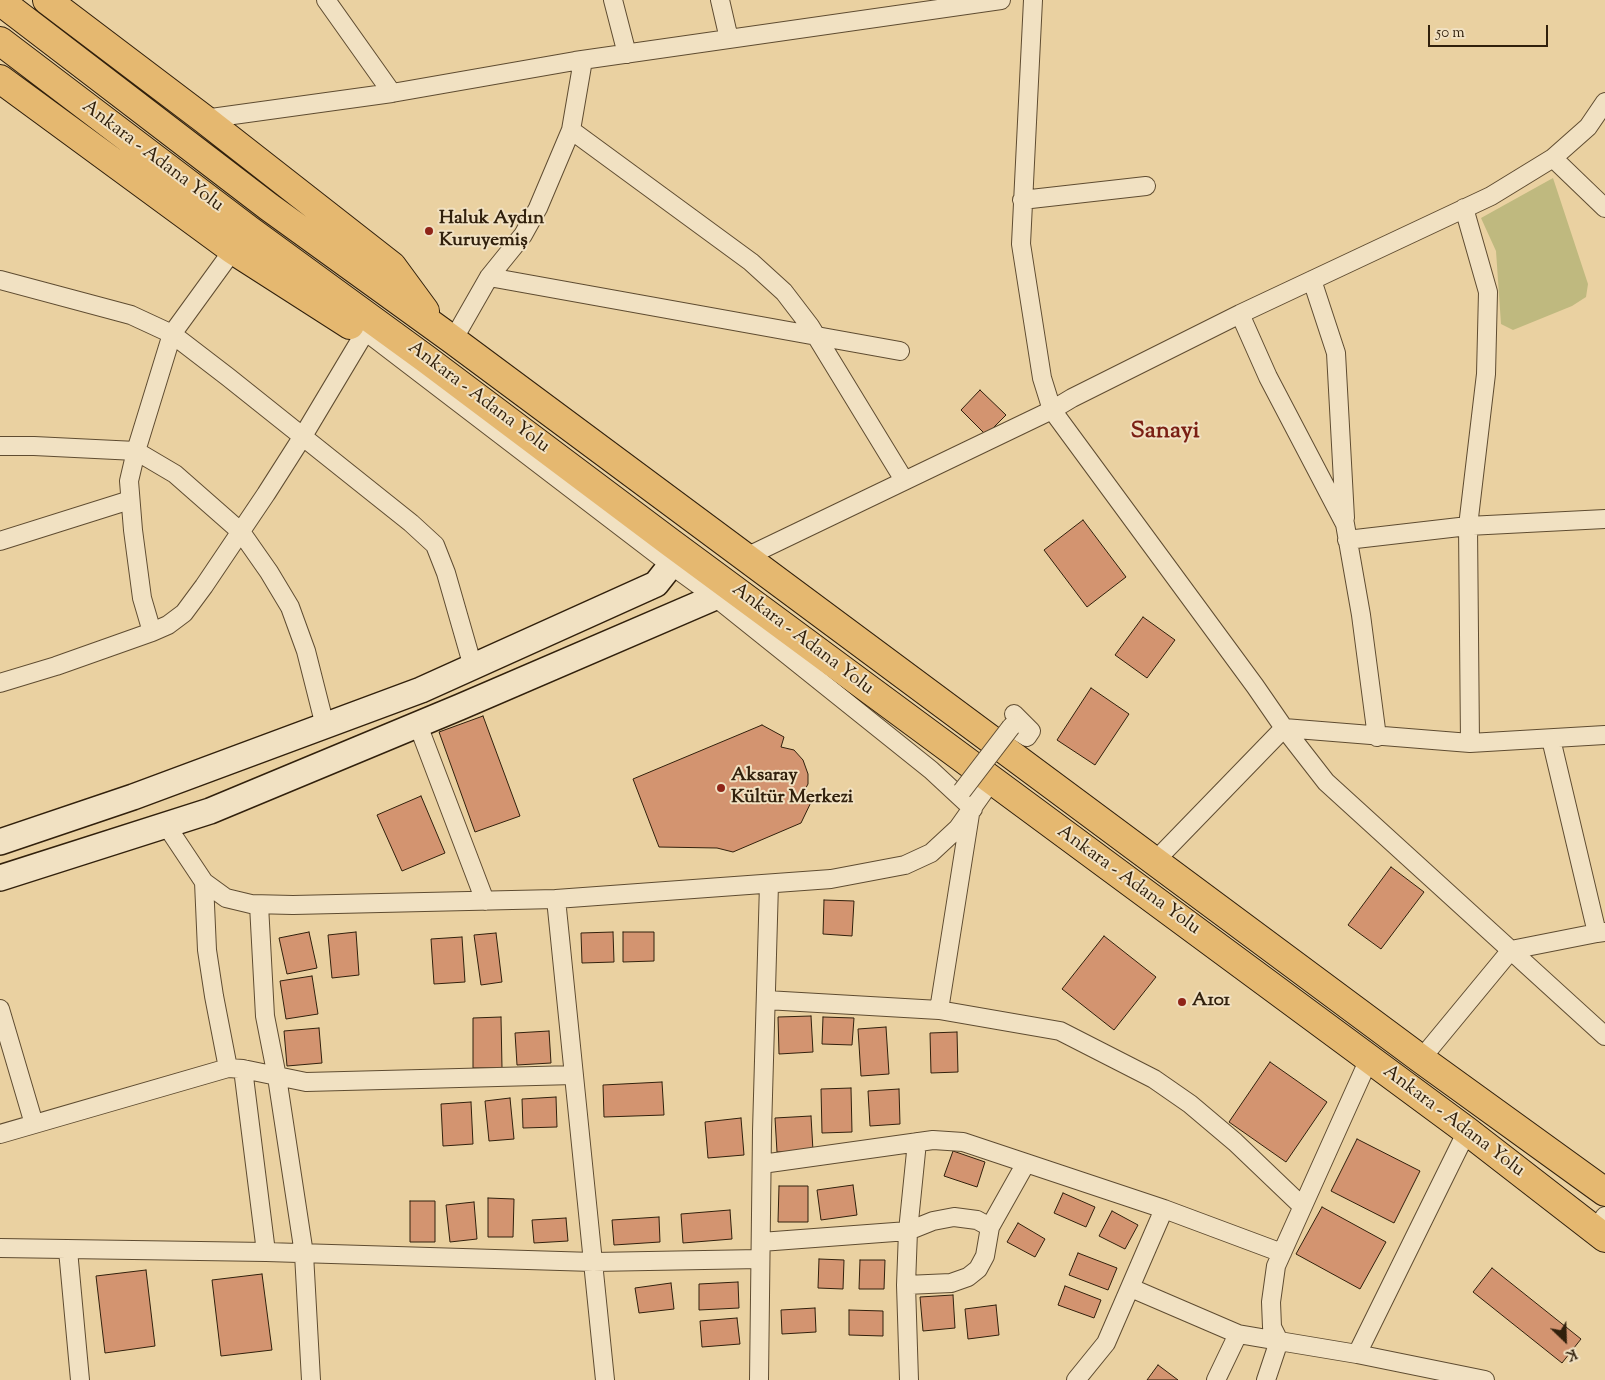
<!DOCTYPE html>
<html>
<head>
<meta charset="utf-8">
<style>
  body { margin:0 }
  #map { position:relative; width:1605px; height:1380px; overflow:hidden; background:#ead1a1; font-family:"Sorts Mill Goudy",serif }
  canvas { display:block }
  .north { position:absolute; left:1540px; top:1315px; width:50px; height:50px; -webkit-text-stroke:4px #f1e1c2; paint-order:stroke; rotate:156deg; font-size:14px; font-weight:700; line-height:20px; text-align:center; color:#31200c }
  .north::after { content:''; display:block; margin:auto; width:18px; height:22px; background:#31200c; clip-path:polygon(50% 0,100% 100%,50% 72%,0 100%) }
  .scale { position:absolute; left:1428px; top:25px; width:120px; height:22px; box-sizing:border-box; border:2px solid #31200c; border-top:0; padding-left:6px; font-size:15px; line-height:18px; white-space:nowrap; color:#31200c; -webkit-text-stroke:4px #f1e1c2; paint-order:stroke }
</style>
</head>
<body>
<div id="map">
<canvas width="1605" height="1380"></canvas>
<div class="north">K</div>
<div class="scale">50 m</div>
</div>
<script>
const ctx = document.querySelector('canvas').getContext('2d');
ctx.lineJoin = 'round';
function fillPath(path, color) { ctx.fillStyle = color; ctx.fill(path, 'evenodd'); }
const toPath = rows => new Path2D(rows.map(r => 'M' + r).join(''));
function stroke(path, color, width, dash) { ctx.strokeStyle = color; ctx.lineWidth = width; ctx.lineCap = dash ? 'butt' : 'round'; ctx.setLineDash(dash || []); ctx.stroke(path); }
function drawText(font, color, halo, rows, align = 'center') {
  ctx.font = font + ' "Sorts Mill Goudy",serif'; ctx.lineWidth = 4; ctx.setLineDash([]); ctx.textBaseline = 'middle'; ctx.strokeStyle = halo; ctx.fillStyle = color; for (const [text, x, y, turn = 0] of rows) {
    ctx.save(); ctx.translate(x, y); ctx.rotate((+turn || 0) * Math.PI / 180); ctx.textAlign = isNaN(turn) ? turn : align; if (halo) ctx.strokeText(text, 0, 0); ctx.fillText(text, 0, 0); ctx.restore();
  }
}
fillPath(toPath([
  [1553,178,1588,284,1586,297,1572,306,1513,330,1501,324,1496,251,1481,218]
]), '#bfb97f');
const building = toPath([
  [980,390,1006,415,986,435,961,410,980,390],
  [1083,520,1126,577,1087,607,1044,550,1083,520],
  [1143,617,1175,640,1147,678,1115,655,1143,617],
  [1091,688,1129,714,1095,765,1057,740,1091,688],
  [483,716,520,816,475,832,439,732,483,716],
  [762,725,784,737,781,747,794,750,803,760,808,774,808,784,803,793,814,796,801,823,733,852,717,848,659,847,633,779,762,725],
  [421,796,445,853,402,871,377,815,421,796],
  [1391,867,1424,892,1381,949,1348,925,1391,867],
  [824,900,854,901,852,936,823,934,824,900],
  [309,932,317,968,287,974,279,938,309,932],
  [356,932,359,975,332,978,328,935,356,932],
  [613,932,614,962,582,963,581,933,613,932],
  [623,932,654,932,654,961,623,962,623,932],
  [496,933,502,982,481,985,474,935,496,933],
  [1104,936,1156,977,1114,1030,1062,989,1104,936],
  [462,937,465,982,434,984,431,939,462,937],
  [312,976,318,1014,286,1019,280,981,312,976],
  [811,1016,813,1052,779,1054,778,1017,811,1016],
  [501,1017,502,1068,473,1068,473,1018,501,1017],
  [823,1017,854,1018,852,1045,822,1044,823,1017],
  [886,1027,889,1074,861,1076,858,1029,886,1027],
  [319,1028,322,1063,287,1066,284,1031,319,1028],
  [549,1031,551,1063,517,1065,515,1033,549,1031],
  [957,1032,958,1072,931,1073,930,1033,957,1032],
  [1270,1062,1327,1102,1286,1162,1229,1122,1270,1062],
  [662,1082,664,1115,604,1117,603,1085,662,1082],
  [851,1088,852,1132,822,1133,821,1089,851,1088],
  [899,1089,900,1124,870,1126,868,1091,899,1089],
  [556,1097,557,1127,523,1128,522,1099,556,1097],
  [510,1098,514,1139,489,1141,485,1101,510,1098],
  [471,1102,473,1144,443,1146,441,1104,471,1102],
  [811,1116,813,1151,777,1152,775,1118,811,1116],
  [741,1118,744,1155,708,1158,705,1122,741,1118],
  [1357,1139,1420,1171,1394,1223,1331,1191,1357,1139],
  [953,1151,985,1162,977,1187,944,1176,953,1151],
  [853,1185,857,1215,821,1220,817,1190,853,1185],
  [779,1186,808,1186,808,1222,778,1222,779,1186],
  [1063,1193,1095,1207,1086,1227,1054,1213,1063,1193],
  [488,1198,514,1199,513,1237,488,1237,488,1198],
  [410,1201,435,1201,435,1242,410,1242,410,1201],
  [474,1202,477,1239,450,1242,446,1205,474,1202],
  [1322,1207,1386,1242,1360,1289,1296,1254,1322,1207],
  [730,1210,732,1239,683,1243,681,1214,730,1210],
  [1112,1211,1138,1225,1125,1249,1099,1236,1112,1211],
  [659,1217,660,1242,614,1245,612,1220,659,1217],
  [566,1218,568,1241,534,1243,532,1220,566,1218],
  [1018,1223,1045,1239,1035,1257,1007,1242,1018,1223],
  [1078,1253,1117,1268,1108,1290,1069,1275,1078,1253],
  [819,1259,844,1260,843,1289,818,1288,819,1259],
  [860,1260,885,1260,884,1289,859,1289,860,1260],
  [1492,1268,1581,1339,1562,1363,1473,1292,1492,1268],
  [146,1270,155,1346,105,1353,96,1276,146,1270],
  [262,1274,272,1350,221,1356,212,1280,262,1274],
  [738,1282,739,1308,699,1310,699,1284,738,1282],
  [671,1283,674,1309,639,1313,635,1288,671,1283],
  [1065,1286,1101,1300,1094,1318,1058,1305,1065,1286],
  [953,1295,955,1328,923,1331,920,1297,953,1295],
  [996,1305,999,1335,968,1339,965,1309,996,1305],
  [815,1308,816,1332,782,1334,781,1310,815,1308],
  [849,1310,883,1311,883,1336,849,1335,849,1310],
  [737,1318,740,1344,702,1347,700,1321,737,1318],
  [1158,1365,1178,1380,1147,1380,1158,1365]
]);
fillPath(building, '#d39470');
stroke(building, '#31200c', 1);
const street = toPath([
  [326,0,392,93],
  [613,0,627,54],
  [720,0,729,39],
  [1033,0,1021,244,1042,378,1052,410,1255,686,1284,728,1326,782,1605,1036],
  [204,119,392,93,575,61,1001,0],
  [571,130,751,262,784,292,810,326,904,480],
  [1553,158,1605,208],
  [1022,200,1146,186],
  [1464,208,1488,292,1486,374,1468,526,1470,743],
  [489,277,900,351],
  [0,280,131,315,172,334,228,377,411,523,435,545,446,573,473,667],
  [1312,280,1336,353,1345,518],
  [1240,314,1268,377,1345,524,1361,615,1377,737],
  [373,337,671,565,715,597,931,770,973,809],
  [453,340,489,277,523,235,538,208,571,130,583,60],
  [0,446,34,446,136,451,175,474,241,532,269,572,290,607,306,651,325,726],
  [1347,540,1468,526,1605,519],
  [0,541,130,500],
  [746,557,1052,410,1072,398,1240,314,1491,196,1553,158,1588,127,1605,102],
  [152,632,168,625,184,613,204,586,266,494,303,436,364,334],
  [0,683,56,666,152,632,142,598,133,530,129,481,136,451,172,334,233,250],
  [418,725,485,901],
  [1011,727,1027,737,1031,731,1014,714],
  [1551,739,1597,933],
  [166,825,204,882,226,898,251,904,293,905,556,899,831,879,905,865,931,853,958,828,992,780],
  [1155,861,1284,728,1470,743,1605,735],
  [204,882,207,950,214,996,228,1068],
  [556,899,605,1380],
  [259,905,265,1016,277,1077,304,1254,311,1380],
  [766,1000,939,1010,1060,1031,1154,1079,1190,1104,1235,1142,1302,1206],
  [0,1009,34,1124],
  [939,1010,970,814],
  [1421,1059,1511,950,1597,933,1605,932],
  [243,1069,266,1252],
  [0,1134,228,1068,243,1069,306,1082,574,1075],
  [762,1164,933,1140,963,1142,1164,1209,1282,1253],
  [1603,1219,1605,1216],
  [990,1227,1026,1163],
  [761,1242,908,1231,933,1221,954,1217,977,1220,990,1227,985,1256,978,1269,968,1277,951,1283,906,1285],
  [0,1248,266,1252,593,1262,760,1259],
  [68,1250,80,1380],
  [1131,1288,1238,1334,1279,1341,1272,1327,1271,1302,1276,1266,1369,1059],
  [1357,1354,1467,1131],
  [759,1380,762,1131,769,884],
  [909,1380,906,1285,908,1231,917,1142],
  [1076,1380,1106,1343,1164,1209],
  [1216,1380,1238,1334],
  [1266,1380,1279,1341,1357,1354,1485,1380]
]);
const secondary = toPath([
  [0,842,133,797,421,690,656,584,671,565,671,543],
  [0,878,210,811,460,707,734,589]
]);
const highway = toPath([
  [47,0,204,119,392,266,425,311],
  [0,1,269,207,453,340,1421,1059,1605,1192],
  [0,41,249,230,426,359,671,543,1467,1131,1605,1238],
  [0,79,233,250,350,325]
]);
stroke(street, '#5f4c31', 20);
stroke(secondary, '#31200c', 28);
stroke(highway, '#31200c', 30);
stroke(street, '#f1e1c2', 18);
stroke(secondary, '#f1e1c2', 25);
stroke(highway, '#e5b870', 28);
const streetBridge = toPath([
  [962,791,1011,727]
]);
stroke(streetBridge, '#5f4c31', 20, []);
stroke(streetBridge, '#f1e1c2', 18);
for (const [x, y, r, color] of [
  [429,231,5,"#8f2418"],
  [721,788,5,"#8f2418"],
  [1182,1002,5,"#8f2418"]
]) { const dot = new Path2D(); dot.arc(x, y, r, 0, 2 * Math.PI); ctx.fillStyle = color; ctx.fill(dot); stroke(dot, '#f1e1c2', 2); }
drawText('19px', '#31200c', '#f1e1c2', [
  ["Ankara - Adana Yolu",152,157,37],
  ["Ankara - Adana Yolu",478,398,37],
  ["Ankara - Adana Yolu",802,640,37],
  ["Ankara - Adana Yolu",1128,881,36],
  ["Ankara - Adana Yolu",1453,1122,37]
]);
drawText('bold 19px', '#31200c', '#f1e1c2', [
  ["Haluk Aydın",439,220],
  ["Kuruyemiş",439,242],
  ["Aksaray",731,777],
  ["Kültür Merkezi",731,799],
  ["A101",1192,1002]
], 'left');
drawText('bold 24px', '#7a1f14', '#f1e1c2', [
  ["Sanayi",1165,433]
]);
</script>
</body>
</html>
